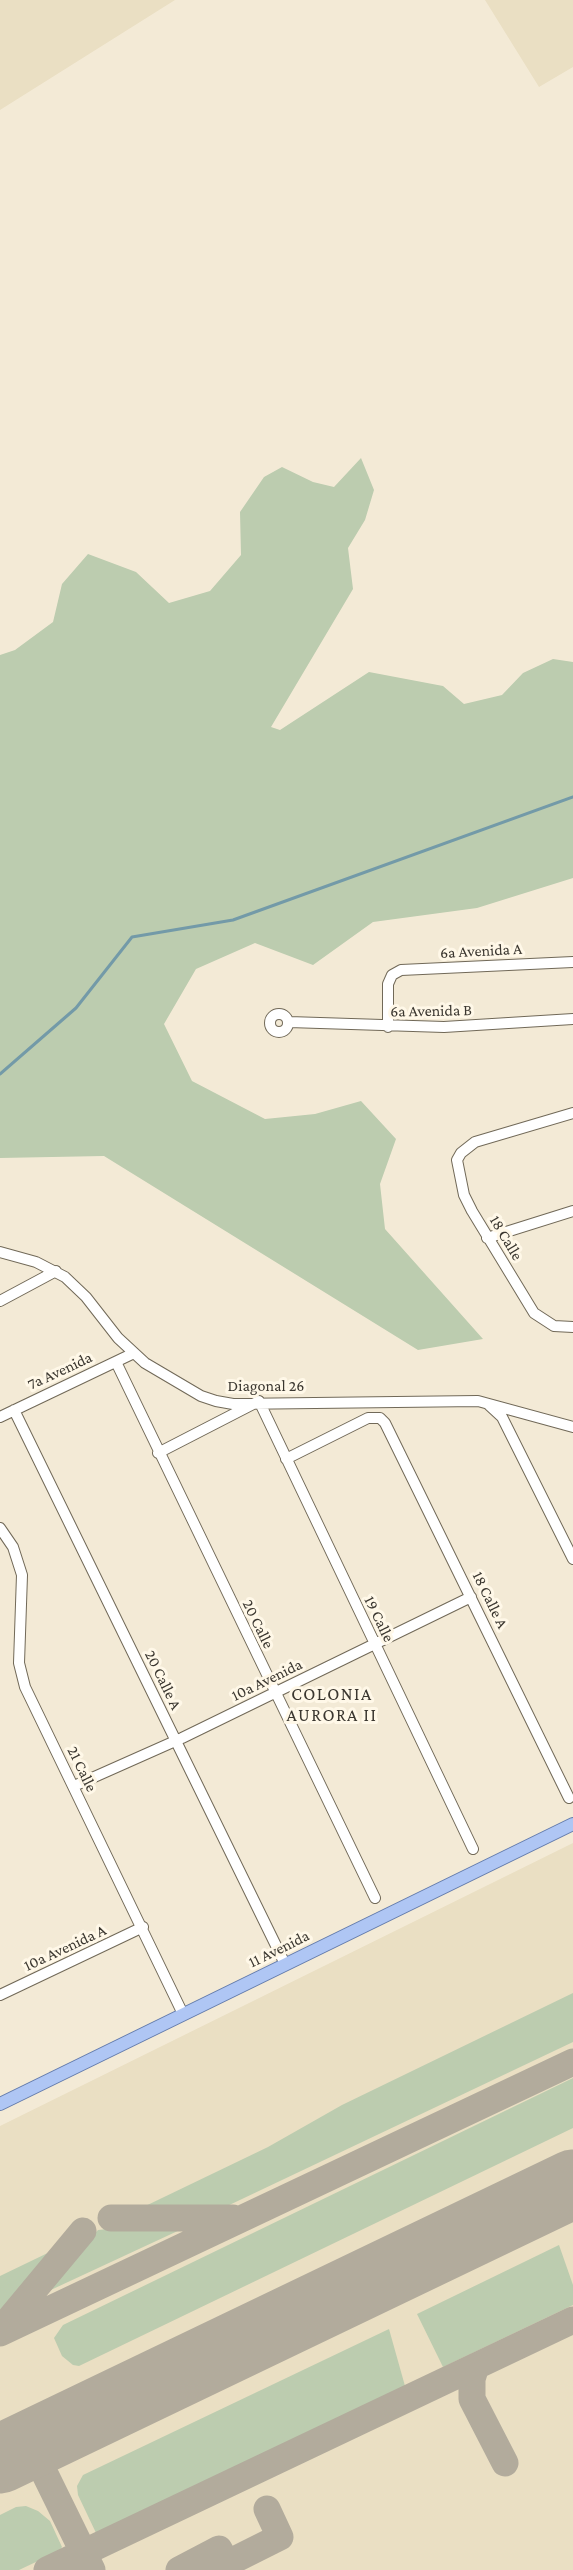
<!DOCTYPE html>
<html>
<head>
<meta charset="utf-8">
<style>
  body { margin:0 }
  canvas { display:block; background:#f3ead6 }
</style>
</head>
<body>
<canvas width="573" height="2570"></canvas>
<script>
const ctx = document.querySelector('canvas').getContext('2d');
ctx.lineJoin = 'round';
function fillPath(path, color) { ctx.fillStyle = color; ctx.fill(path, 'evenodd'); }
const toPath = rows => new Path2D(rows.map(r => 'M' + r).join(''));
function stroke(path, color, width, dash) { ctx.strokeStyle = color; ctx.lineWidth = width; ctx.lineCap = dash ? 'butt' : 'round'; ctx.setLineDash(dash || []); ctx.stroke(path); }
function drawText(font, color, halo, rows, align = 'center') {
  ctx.font = font + ' "Crimson Pro",serif'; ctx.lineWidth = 6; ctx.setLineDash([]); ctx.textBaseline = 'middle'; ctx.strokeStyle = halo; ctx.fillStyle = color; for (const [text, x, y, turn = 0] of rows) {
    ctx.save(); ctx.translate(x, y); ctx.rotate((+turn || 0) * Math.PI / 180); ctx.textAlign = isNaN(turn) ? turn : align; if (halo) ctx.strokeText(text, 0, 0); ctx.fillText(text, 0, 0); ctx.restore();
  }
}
fillPath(toPath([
  [0,0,175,0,0,110],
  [485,0,573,0,573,67,539,87],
  [573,1843,573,2570,0,2570,0,2126]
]), '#eadfc3');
fillPath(toPath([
  [361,458,374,490,365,520,348,548,353,589,271,727,280,730,369,672,443,686,464,704,502,695,523,673,553,659,573,662,573,878,477,908,373,922,313,965,255,943,196,969,164,1024,192,1081,265,1119,315,1114,361,1101,396,1139,380,1184,385,1229,483,1339,418,1350,104,1156,0,1158,0,655,15,650,53,622,62,584,88,554,136,572,169,603,210,591,241,555,240,512,264,477,282,467,313,482,334,487],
  [573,1993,573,2042,223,2208,135,2211,268,2147,342,2105],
  [573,2078,573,2128,79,2366,73,2365,62,2356,54,2338,63,2325],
  [178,2222,184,2224,182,2229,40,2295,98,2230],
  [559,2245,573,2285,573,2305,443,2367,417,2314],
  [56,2249,58,2252,0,2315,0,2276],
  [389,2329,405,2386,97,2535,78,2495,77,2486,83,2475],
  [26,2506,38,2511,50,2521,62,2547,59,2551,19,2570,0,2570,0,2515,16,2507]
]), '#bcccaf');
stroke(toPath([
  [0,1074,76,1008,132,937,233,920,573,797]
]), '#739aa8', 3);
stroke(toPath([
  [111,2218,233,2218],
  [3,2327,83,2231],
  [0,2333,573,2062],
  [476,2366,472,2379,472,2399,505,2463],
  [0,2438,42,2468],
  [43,2438,42,2468,92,2570],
  [47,2570,573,2320],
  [179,2570,219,2549,225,2560],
  [214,2570,280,2537,267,2509]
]), '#b2ab9c', 27);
stroke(toPath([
  [0,2459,573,2184]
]), '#b2ab9c', 69);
const minor = toPath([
  '270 1023a9 9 0 1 1 18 0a9 9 0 1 1-18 0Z',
  [289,1022,444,1027,573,1019],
  [388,1027,388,984,392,975,401,970,573,962],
  [573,1113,475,1142,461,1153,457,1160,464,1195,472,1211,534,1313,554,1326,573,1327],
  [487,1238,573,1211],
  [0,1252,36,1262,65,1277,86,1297,118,1338,145,1363,201,1396,216,1401,233,1404,478,1401,573,1427],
  [0,1301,56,1271],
  [116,1362,375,1898],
  [489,1405,502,1417,573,1559],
  [14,1410,285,1964],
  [0,1417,134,1353],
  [158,1453,259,1401,473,1849],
  [286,1459,368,1418,380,1418,385,1423,569,1798],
  [0,1528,13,1547,22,1575,19,1663,25,1687,183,2014],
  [74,1786,182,1738,471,1597],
  [0,1995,143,1927]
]);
const major = toPath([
  [0,2104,573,1824]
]);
stroke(minor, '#716958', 12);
stroke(major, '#637bab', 14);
stroke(minor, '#fff', 10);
stroke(major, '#afc6f4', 12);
drawText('16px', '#3b3730', '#fff8e8', [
  ["6a Avenida A",481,951,-3],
  ["6a Avenida B",431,1011,-1],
  ["18 Calle",506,1238,59],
  ["7a Avenida",60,1371,-25],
  ["Diagonal 26",266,1386],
  ["18 Calle A",490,1600,64],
  ["19 Calle",379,1619,64],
  ["20 Calle",258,1624,64],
  ["20 Calle A",163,1680,64],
  ["10a Avenida",267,1680,-26],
  ["21 Calle",82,1769,64],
  ["10a Avenida A",65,1948,-25],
  ["11 Avenida",279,1949,-26]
]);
ctx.letterSpacing = '1.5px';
drawText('18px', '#3b3730', '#fff8e8', [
  ["COLONIA",332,1694],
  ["AURORA II",332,1715]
]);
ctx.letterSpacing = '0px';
</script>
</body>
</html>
